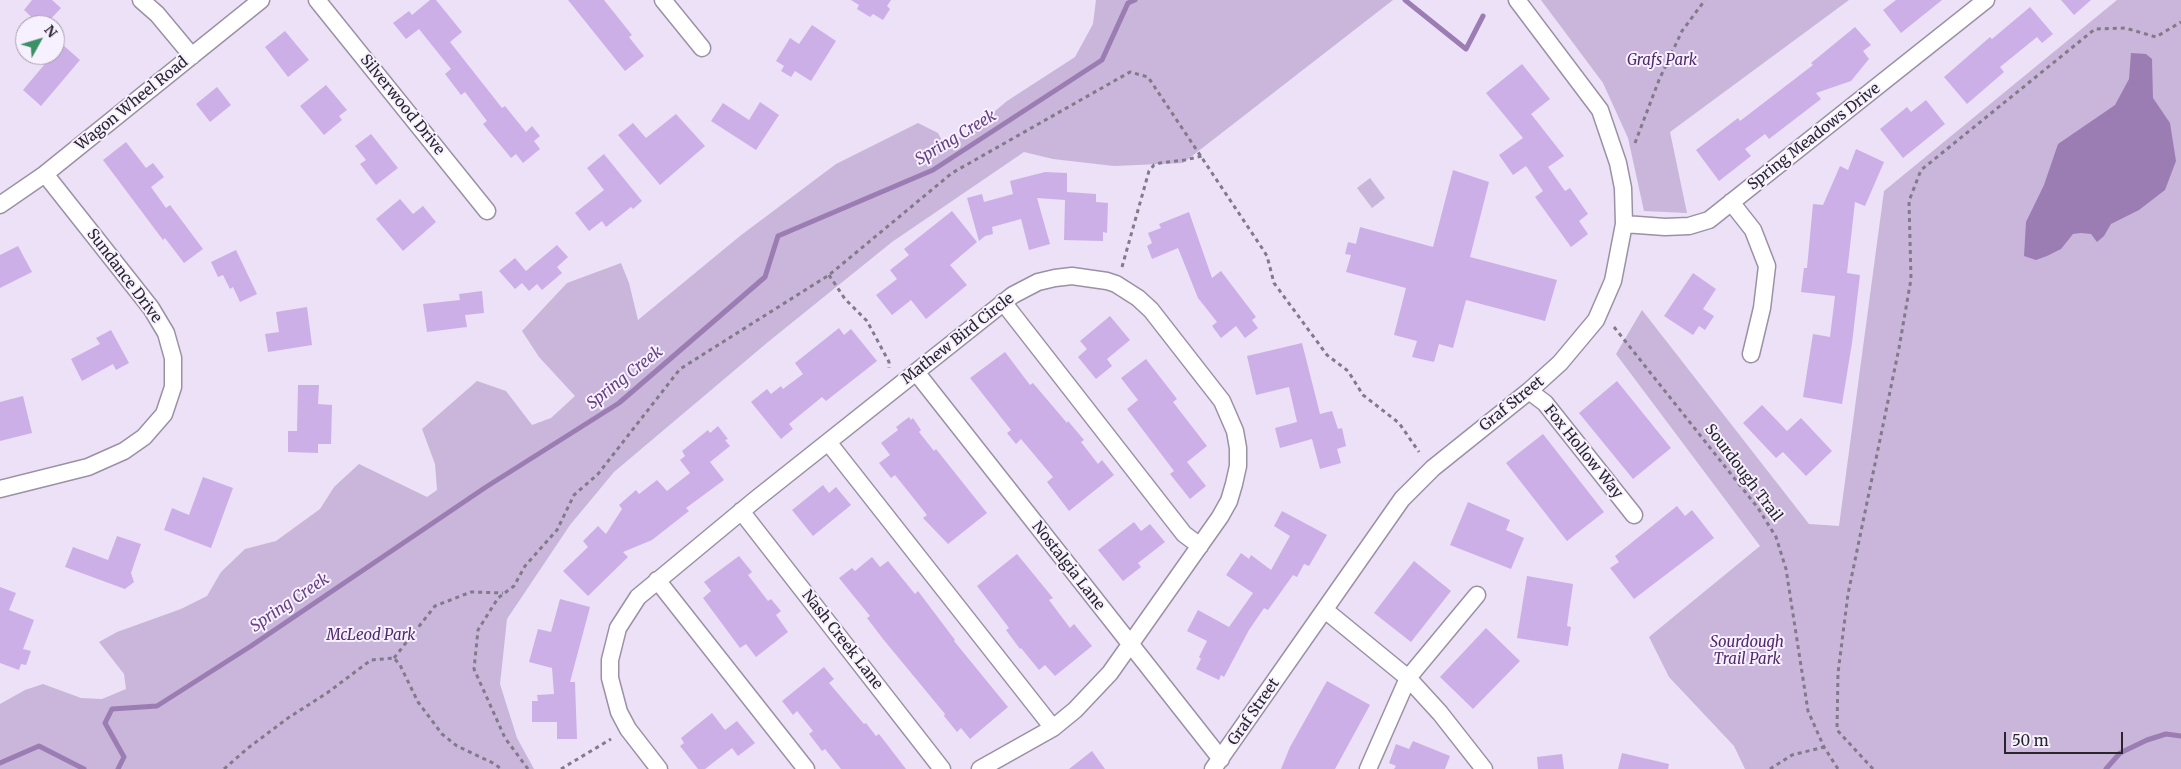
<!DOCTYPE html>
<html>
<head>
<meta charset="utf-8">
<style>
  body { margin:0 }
  #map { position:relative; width:2181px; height:769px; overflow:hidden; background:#ece1f7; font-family:Merriweather,serif }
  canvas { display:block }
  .north { position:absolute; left:15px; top:15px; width:50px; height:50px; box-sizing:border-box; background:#f7f0fe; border:1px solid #a59faa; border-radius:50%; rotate:51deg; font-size:14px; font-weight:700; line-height:20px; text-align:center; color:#29252d }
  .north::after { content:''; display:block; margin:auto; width:18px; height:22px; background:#3a9166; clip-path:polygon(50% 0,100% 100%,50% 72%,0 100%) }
  .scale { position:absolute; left:2004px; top:732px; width:119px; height:22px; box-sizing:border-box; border:2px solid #29252d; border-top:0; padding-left:6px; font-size:15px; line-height:18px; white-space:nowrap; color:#29252d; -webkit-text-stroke:4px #f7f0fe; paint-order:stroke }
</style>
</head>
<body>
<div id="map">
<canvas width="2181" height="769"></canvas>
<div class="north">N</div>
<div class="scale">50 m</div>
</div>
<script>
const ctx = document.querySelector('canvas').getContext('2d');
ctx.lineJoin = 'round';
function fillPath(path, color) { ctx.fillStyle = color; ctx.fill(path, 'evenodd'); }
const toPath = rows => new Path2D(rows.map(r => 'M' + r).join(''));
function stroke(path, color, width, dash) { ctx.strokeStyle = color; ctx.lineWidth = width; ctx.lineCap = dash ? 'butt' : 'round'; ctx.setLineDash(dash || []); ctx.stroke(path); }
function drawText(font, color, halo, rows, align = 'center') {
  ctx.font = font + ' Merriweather,serif'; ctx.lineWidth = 4; ctx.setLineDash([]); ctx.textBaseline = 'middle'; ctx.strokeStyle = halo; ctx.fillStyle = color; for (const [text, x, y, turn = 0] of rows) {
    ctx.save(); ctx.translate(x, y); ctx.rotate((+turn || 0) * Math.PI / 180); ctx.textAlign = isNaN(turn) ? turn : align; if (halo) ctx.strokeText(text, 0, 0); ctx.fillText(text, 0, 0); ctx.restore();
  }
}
fillPath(toPath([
  [1096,0,1393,0,1183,163,1114,166,1053,159,1024,152,892,242,768,342,614,472,570,525,507,619,500,684,517,738,534,769,0,769,0,704,25,690,43,684,81,698,102,699,126,689,124,674,99,642,117,632,181,609,207,596,221,572,245,549,276,541,320,509,334,487,359,464,427,497,437,490,435,464,422,429,477,381,506,391,532,425,551,418,575,396,539,357,522,331,567,283,621,263,629,283,638,320,740,236,836,164,918,123,938,133,945,146,975,128,1007,101,1075,57,1093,24],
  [1541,0,1849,0,1670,132,1687,213,1644,211,1628,138,1603,83],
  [2117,0,2181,0,2181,769,1745,769,1734,746,1669,677,1649,637,1760,546,1616,354,1642,310,1809,524,1839,526,1884,191],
  [1370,178,1385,198,1372,208,1357,188]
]), '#c9b6da');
fillPath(toPath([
  [2131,53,2146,54,2152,59,2153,98,2170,123,2176,161,2165,190,2139,210,2111,224,2104,236,2097,242,2091,234,2081,233,2073,234,2061,249,2047,256,2036,260,2024,256,2026,222,2044,185,2058,144,2115,105,2129,79]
]), '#9b7db4');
stroke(toPath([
  [1405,0,1466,49,1483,16],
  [0,763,39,746,84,769],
  [118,769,124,757,105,723,112,709,157,706,251,646,486,487,619,403,765,277,778,236,933,170,1102,60,1128,3,1135,0],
  [2106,769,2120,753,2147,740,2166,734,2181,736]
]), '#9b7db4', 5);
fillPath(toPath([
  [32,0,52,0,61,8,45,25,40,25,24,10],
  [430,0,436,0,462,32,450,42,502,108,505,106,526,132,532,126,540,136,534,141,540,149,523,163,516,154,511,158,483,124,487,121,465,92,461,95,445,74,451,69,419,29,406,39,393,23,409,11,412,15],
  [568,0,604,0,632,35,629,37,644,56,625,71],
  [851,0,891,0,887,6,890,9,883,20,873,14,870,17,857,9,859,5],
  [1896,0,1942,0,1901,33,1883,10],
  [2061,0,2091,0,2074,15],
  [2030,7,2053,34,2042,43,2037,37,2000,67,2004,72,1967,104,1944,77,1990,37,1992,39],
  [812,25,836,41,811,81,795,71,791,77,781,71,784,66,776,61,790,38,799,44],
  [1855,27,1871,45,1863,51,1869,59,1851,81,1816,93,1821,99,1769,139,1765,134,1745,149,1751,156,1719,181,1696,150,1738,118,1740,121,1813,65,1811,63],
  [285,31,309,60,288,77,265,47],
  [63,45,80,60,41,106,23,90,44,65,45,57,51,59],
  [1522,64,1550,99,1531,114,1564,156,1548,167,1565,191,1570,188,1588,214,1579,221,1588,234,1571,247,1535,197,1543,191,1526,166,1513,175,1499,155,1523,138,1486,93],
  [326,85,347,110,339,116,342,120,324,135,300,106],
  [217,87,231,105,210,122,196,104],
  [1926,100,1945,124,1903,158,1880,129,1907,107,1911,112],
  [760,102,779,115,756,150,711,121,723,103,749,120],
  [676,114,705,146,660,185,618,135,633,123,646,138],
  [371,134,398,168,376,185,360,164,366,160,355,146],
  [126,142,146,168,153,163,164,177,151,187,166,208,170,205,203,249,184,263,165,238,163,240,103,160],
  [1856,149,1884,162,1865,206,1855,202,1847,273,1860,275,1852,343,1842,404,1803,397,1813,334,1830,337,1835,296,1801,292,1804,268,1807,268,1813,204,1823,205,1840,166,1848,170],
  [604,154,642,201,633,209,631,207,606,227,602,221,589,231,575,213,604,190,587,168],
  [1453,170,1489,182,1470,257,1557,280,1545,321,1466,300,1453,348,1439,344,1434,362,1412,357,1417,341,1394,335,1406,288,1346,272,1351,255,1345,254,1348,242,1356,244,1360,227,1433,247],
  [1045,172,1067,173,1067,192,1096,194,1096,202,1108,203,1107,233,1103,232,1103,241,1064,240,1065,200,1037,198,1050,244,1029,250,1021,219,992,227,993,234,985,236,979,241,967,198,982,194,984,202,1013,194,1010,181],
  [400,199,413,214,423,206,436,222,403,251,376,219],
  [952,211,977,242,950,265,967,285,926,319,911,300,892,315,876,295,897,279,890,270,909,255,904,249],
  [1189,212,1212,278,1221,271,1256,317,1252,320,1258,328,1245,338,1236,326,1221,338,1212,326,1217,322,1198,298,1178,248,1152,259,1147,246,1152,243,1148,233,1161,228,1159,224],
  [557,245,568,257,557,267,562,273,542,290,537,284,529,291,522,283,515,289,499,271,515,258,526,271],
  [18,246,32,272,0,288,0,255],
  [236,250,257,294,240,302,233,287,230,289,223,275,218,277,211,262],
  [1693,273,1716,289,1703,309,1714,316,1705,330,1699,326,1693,335,1664,316],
  [482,291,484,313,465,315,467,327,427,332,423,304,460,300,459,294],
  [307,307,312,345,268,352,265,334,279,332,276,312],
  [1110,316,1130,340,1107,359,1112,366,1096,379,1078,357,1087,349,1080,341],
  [839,328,844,335,851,329,877,361,826,401,822,397,789,424,793,429,781,439,751,402,767,389,771,394,781,386,783,389,803,374,795,363],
  [111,330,129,363,116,370,113,364,82,381,71,359,100,344,96,338],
  [1302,343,1320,414,1332,411,1338,429,1342,428,1346,446,1337,449,1341,463,1320,469,1312,439,1280,448,1275,428,1297,422,1289,387,1256,395,1247,356],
  [1005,352,1030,385,1033,383,1067,423,1068,421,1084,440,1081,442,1098,464,1102,460,1114,475,1069,511,1047,482,1053,477,1021,439,1016,444,1007,433,1011,430,970,378],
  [1146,359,1177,399,1173,402,1207,446,1187,462,1206,486,1190,499,1170,474,1174,471,1127,409,1138,400,1121,378],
  [1617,381,1671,448,1633,479,1579,413],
  [298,385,319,385,318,404,332,405,331,444,318,444,318,453,288,452,288,431,297,431],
  [23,396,32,433,0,441,0,402],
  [1762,405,1787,431,1801,418,1832,451,1806,476,1783,452,1776,458,1743,423],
  [909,417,911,420,913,418,921,430,919,432,934,451,936,449,987,513,948,544,923,518,927,515,895,475,891,478,879,463,890,455,881,443,898,430,896,427],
  [718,426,728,439,725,440,730,446,710,462,724,480,686,508,689,511,652,540,623,552,628,557,588,596,563,571,588,547,583,541,598,526,606,534,622,509,619,505,636,490,639,494,657,480,667,491,690,473,680,460,685,456,682,451,708,430,710,433],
  [1543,434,1604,512,1567,541,1506,463],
  [203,477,233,488,211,548,164,530,172,508,189,515],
  [823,485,829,493,836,487,851,505,813,536,792,510],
  [1468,502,1510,520,1506,530,1524,538,1511,569,1450,545],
  [1677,506,1685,516,1692,510,1714,538,1634,599,1610,568,1619,562,1615,556],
  [1282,511,1327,535,1309,566,1304,564,1297,577,1293,575,1268,610,1264,608,1249,630,1224,677,1221,675,1219,680,1196,669,1201,659,1199,657,1207,641,1187,631,1198,610,1229,627,1253,593,1226,575,1241,553,1249,559,1251,555,1271,570,1290,536,1274,526],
  [1134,522,1141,531,1150,524,1165,542,1138,563,1141,567,1123,581,1098,550],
  [117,536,141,544,131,573,134,582,125,589,65,567,73,547,108,560],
  [1017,554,1053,598,1049,600,1070,628,1074,624,1092,646,1055,676,1045,665,1039,670,1021,648,1020,649,1006,630,1009,628,977,586],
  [739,556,752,572,748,575,768,601,771,599,781,611,776,615,788,632,756,657,746,644,740,648,703,598,711,591,704,582],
  [872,557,880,567,888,561,915,594,918,591,955,640,954,641,1008,707,970,739,961,728,957,732,944,716,945,714,883,639,867,618,870,616,839,578,852,568,855,571],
  [1414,561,1451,591,1411,642,1374,613],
  [1527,576,1573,584,1567,626,1571,627,1568,646,1517,638],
  [0,587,16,593,9,610,34,620,23,649,31,651,26,665,21,664,19,670,0,663],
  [560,599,590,607,570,682,575,682,577,739,557,739,557,722,532,722,532,701,538,701,537,695,554,694,552,668,529,662,538,629,551,632],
  [1486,628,1520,661,1473,709,1440,677],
  [824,667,834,679,829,683,864,724,866,723,876,736,879,734,906,769,841,769,825,749,822,751,809,734,813,731,797,711,793,715,782,701],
  [1327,681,1370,705,1335,769,1281,769,1290,747],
  [712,713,725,730,737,721,755,743,738,756,732,748,705,769,698,769,680,746,684,743,681,738],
  [1413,741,1450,756,1445,769,1394,769,1396,766,1389,763,1396,744,1409,749],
  [1092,751,1105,769,1069,769],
  [1622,753,1669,764,1668,769,1618,769],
  [1562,754,1564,769,1538,769,1537,757]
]), '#cdafe8');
const minor = toPath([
  [141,0,157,14,192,56],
  [317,0,487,211],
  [663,0,702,48],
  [1731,202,1753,230,1767,266,1762,308,1751,354],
  [0,205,45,174,261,0],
  [1624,224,1665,227,1689,226,1709,220,1986,0],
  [1003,302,1184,534,1200,546],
  [916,372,1221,759],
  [1529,391,1545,403,1634,515],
  [828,442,1053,728],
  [0,489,88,467,124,451,144,437,164,414,173,387,173,358,166,333,151,308,45,174],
  [741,511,942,769],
  [657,580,806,769],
  [1325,610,1408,678,1440,713,1484,769],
  [659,769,628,729,619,712,610,678,610,660,618,628,638,597,755,500,1013,295,1038,282,1055,278,1072,276,1107,281,1116,284,1138,298,1151,310,1222,401,1235,431,1238,448,1238,466,1234,484,1229,501,1220,517,1110,673,1075,710,1053,728,980,769],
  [1213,769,1402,499,1433,468,1529,391,1560,363,1596,320,1613,281,1624,224,1623,188,1618,163,1600,110,1517,0],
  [1368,769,1408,678,1477,595]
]);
stroke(minor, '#9b91a5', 19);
stroke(toPath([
  [1635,143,1659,80,1682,31,1705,0],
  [1122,267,1149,171,1154,165,1160,163,1185,160,1202,156],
  [829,275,845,299,867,321,889,362,889,368],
  [1614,327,1758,508,1776,537,1786,569,1808,711,1824,747,1838,769],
  [394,658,435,606,471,592,503,593],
  [224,769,248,748,288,718,327,693,371,660,394,658,400,665,418,702,442,734,457,746,495,764,501,769],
  [528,769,505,738,474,669,478,630,498,598,514,586,525,566,557,530,574,495,598,474,680,369,829,275,952,173,1130,72,1148,77,1262,248,1267,256,1274,283,1327,355,1348,371,1363,395,1399,423,1419,452],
  [561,769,611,739],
  [1770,769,1792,755,1824,747],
  [1873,769,1837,730,1838,673,1848,594,1899,348,1911,279,1909,201,1921,170,2095,29,2125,28,2156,37,2181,22]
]), '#817a89', 3, [4, 4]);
stroke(minor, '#fff', 16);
drawText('italic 15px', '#51296d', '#f7f0fe', [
  ["Grafs Park",1662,61],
  ["McLeod Park",371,636],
  ["Sourdough",1747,643],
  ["Trail Park",1747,660]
]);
drawText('15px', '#29252d', '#f7f0fe', [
  ["Wagon Wheel Road",132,104,-39],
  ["Silverwood Drive",402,105,51],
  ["Spring Meadows Drive",1814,137,-38],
  ["Sundance Drive",124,276,53],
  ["Mathew Bird Circle",958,339,-38],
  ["Graf Street",1512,404,-39],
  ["Fox Hollow Way",1583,452,51],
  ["Sourdough Trail",1743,473,53],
  ["Nostalgia Lane",1068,566,52],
  ["Nash Creek Lane",842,640,52],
  ["Graf Street",1254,712,-55]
]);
drawText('italic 16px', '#663f84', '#f7f0fe', [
  ["Spring Creek",956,138,-31],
  ["Spring Creek",625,378,-38],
  ["Spring Creek",290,603,-34]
]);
</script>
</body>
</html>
